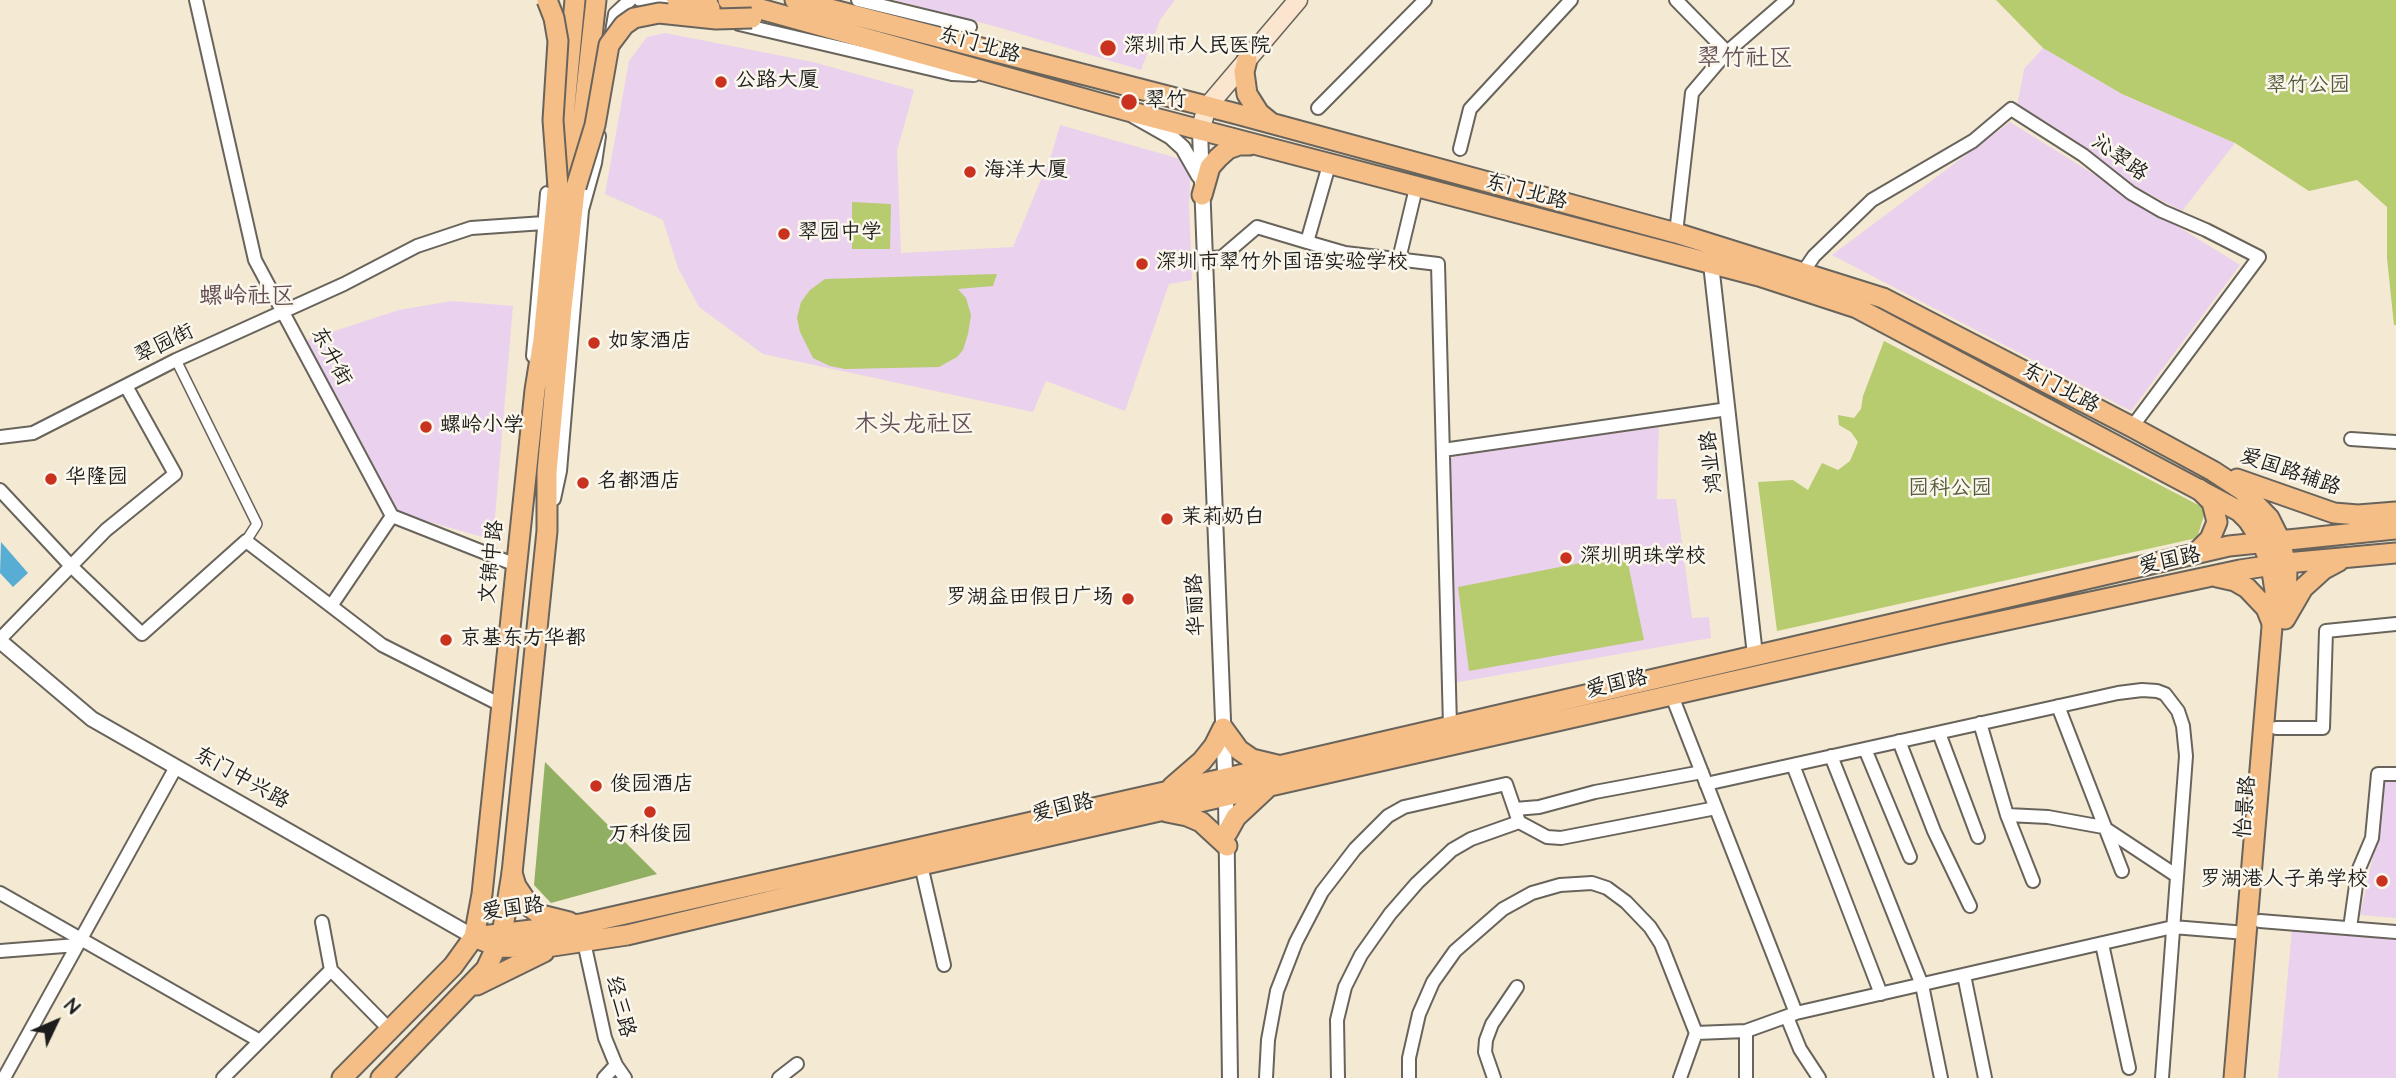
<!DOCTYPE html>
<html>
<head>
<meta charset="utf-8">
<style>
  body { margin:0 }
  #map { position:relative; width:2396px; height:1078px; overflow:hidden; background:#f4e9d2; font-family:"Architects Daughter",sans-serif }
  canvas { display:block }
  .north { position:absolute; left:21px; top:987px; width:70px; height:70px; -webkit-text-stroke:5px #fbf7ec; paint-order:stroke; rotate:46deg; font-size:19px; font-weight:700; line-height:28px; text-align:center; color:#1c1c1c }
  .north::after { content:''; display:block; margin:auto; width:24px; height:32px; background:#1c1c1c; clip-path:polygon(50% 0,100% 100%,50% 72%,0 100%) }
</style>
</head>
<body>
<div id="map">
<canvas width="2396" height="1078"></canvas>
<div class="north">N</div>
</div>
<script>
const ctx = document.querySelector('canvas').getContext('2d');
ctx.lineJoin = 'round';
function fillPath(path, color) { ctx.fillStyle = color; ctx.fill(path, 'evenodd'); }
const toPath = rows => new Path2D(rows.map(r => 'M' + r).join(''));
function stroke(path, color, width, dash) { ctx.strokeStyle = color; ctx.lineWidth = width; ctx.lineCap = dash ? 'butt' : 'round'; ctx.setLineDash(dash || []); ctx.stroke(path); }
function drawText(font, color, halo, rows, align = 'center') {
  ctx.font = font + ' "Architects Daughter","LXGW WenKai TC",sans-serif'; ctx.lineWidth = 5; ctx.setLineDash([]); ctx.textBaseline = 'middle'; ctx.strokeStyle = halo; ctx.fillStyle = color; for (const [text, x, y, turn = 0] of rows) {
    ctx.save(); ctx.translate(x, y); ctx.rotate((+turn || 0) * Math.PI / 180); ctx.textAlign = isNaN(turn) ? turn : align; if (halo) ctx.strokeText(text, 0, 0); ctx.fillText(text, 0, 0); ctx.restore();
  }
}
fillPath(toPath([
  [894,0,1175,0,1160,20,1141,70,994,26],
  [665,33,813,62,914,90,897,151,901,253,1013,247,1052,153,1060,125,1191,162,1189,204,1192,280,1169,284,1125,411,1046,381,1033,412,763,354,699,307,678,268,663,220,605,194,629,61,647,37],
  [2043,48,2122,94,2235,143,2182,211,2136,187,2094,155,2017,106,2024,69],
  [2010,122,2240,265,2131,411,1832,255],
  [452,301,513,306,493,540,395,512,304,341,399,310],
  [1659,418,1657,499,1676,499,1692,618,1709,617,1711,638,1453,683,1444,459],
  [2382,779,2396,780,2396,918,2360,915,2375,847],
  [2292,930,2391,936,2396,941,2396,1078,2278,1078]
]), '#ead1ed');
fillPath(toPath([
  [1996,0,2396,0,2396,325,2394,325,2387,258,2387,207,2357,180,2309,191,2235,143,2122,94,2043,48],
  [852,202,891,204,890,249,852,249],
  [997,274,993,286,958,289,966,298,971,315,968,334,963,350,957,357,939,367,845,369,830,366,813,358,800,332,797,318,801,302,810,290,825,279],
  [1884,341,2206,509,2197,538,1777,631,1758,482,1793,480,1808,490,1822,463,1838,470,1850,461,1858,442,1851,432,1839,425,1838,415,1854,418,1861,409,1863,396],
  [1626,554,1644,640,1469,671,1458,587]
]), '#b7cb6f');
fillPath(toPath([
  [545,762,657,874,551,903,534,885]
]), '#91af62');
fillPath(toPath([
  [1,542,28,573,13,587,0,573]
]), '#57add3');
const pedestrian = toPath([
  [176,360,257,524,246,541]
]);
const minor = toPath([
  [196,0,255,260,392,516,516,565],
  [640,0,670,7],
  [858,0,970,27],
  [1676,0,1727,52],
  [739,24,952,74,974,75],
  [611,38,615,14,630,0],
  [1318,108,1425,0],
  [1460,149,1470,109,1571,0],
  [1329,165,1307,242,1345,253,1438,264,1450,726],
  [1676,233,1692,93,1727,52,1787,0],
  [1205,259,1222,257,1257,227,1307,242],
  [1399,259,1416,188],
  [1803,272,1814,256,1872,200,1973,141,2011,109,2083,155,2131,193,2162,211,2206,230,2259,257,2132,427],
  [533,356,547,193],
  [0,437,33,433,176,360,344,284,417,246,471,228,544,223],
  [2351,439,2396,442],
  [1443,450,1728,409],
  [0,490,71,566,142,634,246,541,382,645,501,705],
  [554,499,560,471,582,210,595,163,599,136],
  [331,606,392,516],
  [0,639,106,530,175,474,126,386],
  [1672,696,1796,1013],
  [2058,706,2122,871],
  [1980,723,2007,815,2033,881],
  [2276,728,2323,728,2326,631,2396,624],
  [1939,733,1978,837],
  [1899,741,1934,831,1970,906],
  [1865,749,1910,857],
  [1831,756,1922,985,1941,1078],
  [1793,765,1881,994],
  [1706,784,2118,693,2142,690,2157,691,2165,694,2178,711,2183,726,2186,756,2162,1078],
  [1515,809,1539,807,1595,792,1702,772],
  [2007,815,2048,817,2103,827,2177,876],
  [921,865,944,965],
  [0,893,260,1041],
  [2260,921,2396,932],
  [322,922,331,970,390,1030],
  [2350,928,2358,871,2372,838,2378,774,2396,774],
  [584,942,605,1038,616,1065,625,1078],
  [2102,944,2129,1068],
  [0,951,77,945],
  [1964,975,1985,1078],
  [1787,1017,1800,1049,1819,1078],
  [1746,1031,1746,1078],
  [1696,1033,1746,1031,1796,1013,2173,927,2246,933],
  [4,1078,176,767],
  [223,1078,331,970],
  [604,1078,616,1065],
  [779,1078,797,1064],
  [1266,1078,1268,1040,1277,991,1296,942,1322,892,1355,849,1388,816,1404,807,1506,784,1519,822],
  [1338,1078,1337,1020,1345,987,1361,955,1390,914,1417,883,1452,850,1471,839,1519,822,1547,837,1561,838,1716,808],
  [1409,1078,1409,1058,1419,1014,1433,982,1455,951,1503,909,1532,893,1560,885,1592,883,1607,888,1626,902,1650,927,1661,944,1696,1033,1680,1078],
  [1494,1078,1485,1052,1486,1040,1492,1024,1517,987]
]);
const tertiary = toPath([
  [1134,116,1171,137,1183,148,1199,176],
  [1200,131,1226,797,1230,1078],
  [1711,264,1755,655],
  [0,641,92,719,474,937]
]);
const secondary = toPath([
  [1200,131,1207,107,1298,0]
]);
const primary = toPath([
  [728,0,1128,111,1759,276,1857,308,2239,511,2248,520,2262,542,2271,565,2275,591,2234,1078],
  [795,0,1237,114,1676,233,1883,298,2132,427,2213,471,2242,490,2269,518,2280,540,2287,570,2286,603],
  [1247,60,1244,72,1247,94,1259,113,1270,122],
  [1202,195,1210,167,1218,158,1228,149,1239,145,1249,145],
  [2237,479,2334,513,2358,515,2396,512],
  [502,934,512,873,547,531,547,472,562,308,596,0],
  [474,937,482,894,535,390,543,340,575,0]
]);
const trunk = toPath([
  [2196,553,2210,539,2217,522,2212,502,2199,489],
  [2217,577,2235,581,2247,588,2266,608,2272,623],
  [2285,619,2303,588,2324,569,2339,561],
  [1223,728,1239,750,1252,759,1277,765],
  [1172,787,1202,761,1214,746,1223,728],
  [1167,812,1187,816,1201,822,1227,846],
  [1227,833,1236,817,1266,789],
  [512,873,516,886,530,907,541,915,569,922],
  [482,936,581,924,1244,774,2229,546,2396,529],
  [474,937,498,947,540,948,627,935,921,865,1946,633,2240,570,2286,563,2396,553],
  [477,985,544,952],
  [342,1078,453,966,474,937],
  [381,1078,486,969,502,935]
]);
stroke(pedestrian, '#68645c', 12);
stroke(minor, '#68645c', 16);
stroke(tertiary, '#68645c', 18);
stroke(secondary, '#68645c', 21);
stroke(primary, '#68645c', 23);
stroke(trunk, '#68645c', 23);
stroke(pedestrian, '#fff', 9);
stroke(minor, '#fff', 12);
stroke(tertiary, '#fff', 14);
stroke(secondary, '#fbe5cf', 18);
stroke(primary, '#f6be87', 19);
stroke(trunk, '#f6be87', 19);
const primaryBridge = toPath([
  [677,0,710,8],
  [576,187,595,125,609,45,624,25,634,18,659,13,716,19,752,18]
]);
const trunkBridge = toPath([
  [547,0,554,18,558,41,553,120,558,187]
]);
stroke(primaryBridge, '#68645c', 23, []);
stroke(trunkBridge, '#68645c', 23, []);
stroke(primaryBridge, '#f6be87', 19);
stroke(trunkBridge, '#f6be87', 19);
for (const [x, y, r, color] of [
  [1108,48,9,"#c8321e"],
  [721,82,7,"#c8321e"],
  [1129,102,9,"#c8321e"],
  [970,172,7,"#c8321e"],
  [784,234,7,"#c8321e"],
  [1142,264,7,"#c8321e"],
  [594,343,7,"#c8321e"],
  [426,427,7,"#c8321e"],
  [51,479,7,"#c8321e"],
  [583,483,7,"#c8321e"],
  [1167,519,7,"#c8321e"],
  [1566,558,7,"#c8321e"],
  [1128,599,7,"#c8321e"],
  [446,640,7,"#c8321e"],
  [596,786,7,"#c8321e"],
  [650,812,7,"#c8321e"],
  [2382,881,7,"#c8321e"]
]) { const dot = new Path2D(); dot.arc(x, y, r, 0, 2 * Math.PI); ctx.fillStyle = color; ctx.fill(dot); stroke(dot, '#fbf7ec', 2.5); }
drawText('21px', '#1c1c1c', '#fbf7ec', [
  ["东门北路",979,46,16],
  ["沁翠路",2119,159,36],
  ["东门北路",1526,193,15],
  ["翠园街",165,345,-26],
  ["东升街",330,357,62],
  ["东门北路",2060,389,28],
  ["鸿业路",1713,462,-96],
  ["爱国路辅路",2290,473,19],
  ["文锦中路",493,562,-84],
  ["爱国路",2170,562,-12],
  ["华丽路",1197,605,-92],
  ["爱国路",1617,685,-13],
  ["东门中兴路",241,779,29],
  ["怡景路",2247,807,-85],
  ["爱国路",1063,809,-13],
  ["爱国路",513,910,-7],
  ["经三路",619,1007,76]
]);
drawText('21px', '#1c1c1c', '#fbf7ec', [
  ["深圳市人民医院",1124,48],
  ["公路大厦",735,82],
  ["翠竹",1145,102],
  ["海洋大厦",984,172],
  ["翠园中学",798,234],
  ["深圳市翠竹外国语实验学校",1156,264],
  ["如家酒店",608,343],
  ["螺岭小学",440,427],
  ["华隆园",65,479],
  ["名都酒店",597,483],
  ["茉莉奶白",1181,519],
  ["深圳明珠学校",1580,558],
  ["罗湖益田假日广场",1114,599,"right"],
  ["京基东方华都",460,640],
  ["俊园酒店",610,786],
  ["万科俊园",650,836,"center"],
  ["罗湖港人子弟学校",2368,881,"right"]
], 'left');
drawText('21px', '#525939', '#fbf7ec', [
  ["翠竹公园",2308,87],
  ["园科公园",1950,490]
]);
drawText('24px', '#645056', '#fbf7ec', [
  ["翠竹社区",1745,60],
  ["螺岭社区",247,298],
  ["木头龙社区",914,426]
]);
</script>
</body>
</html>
